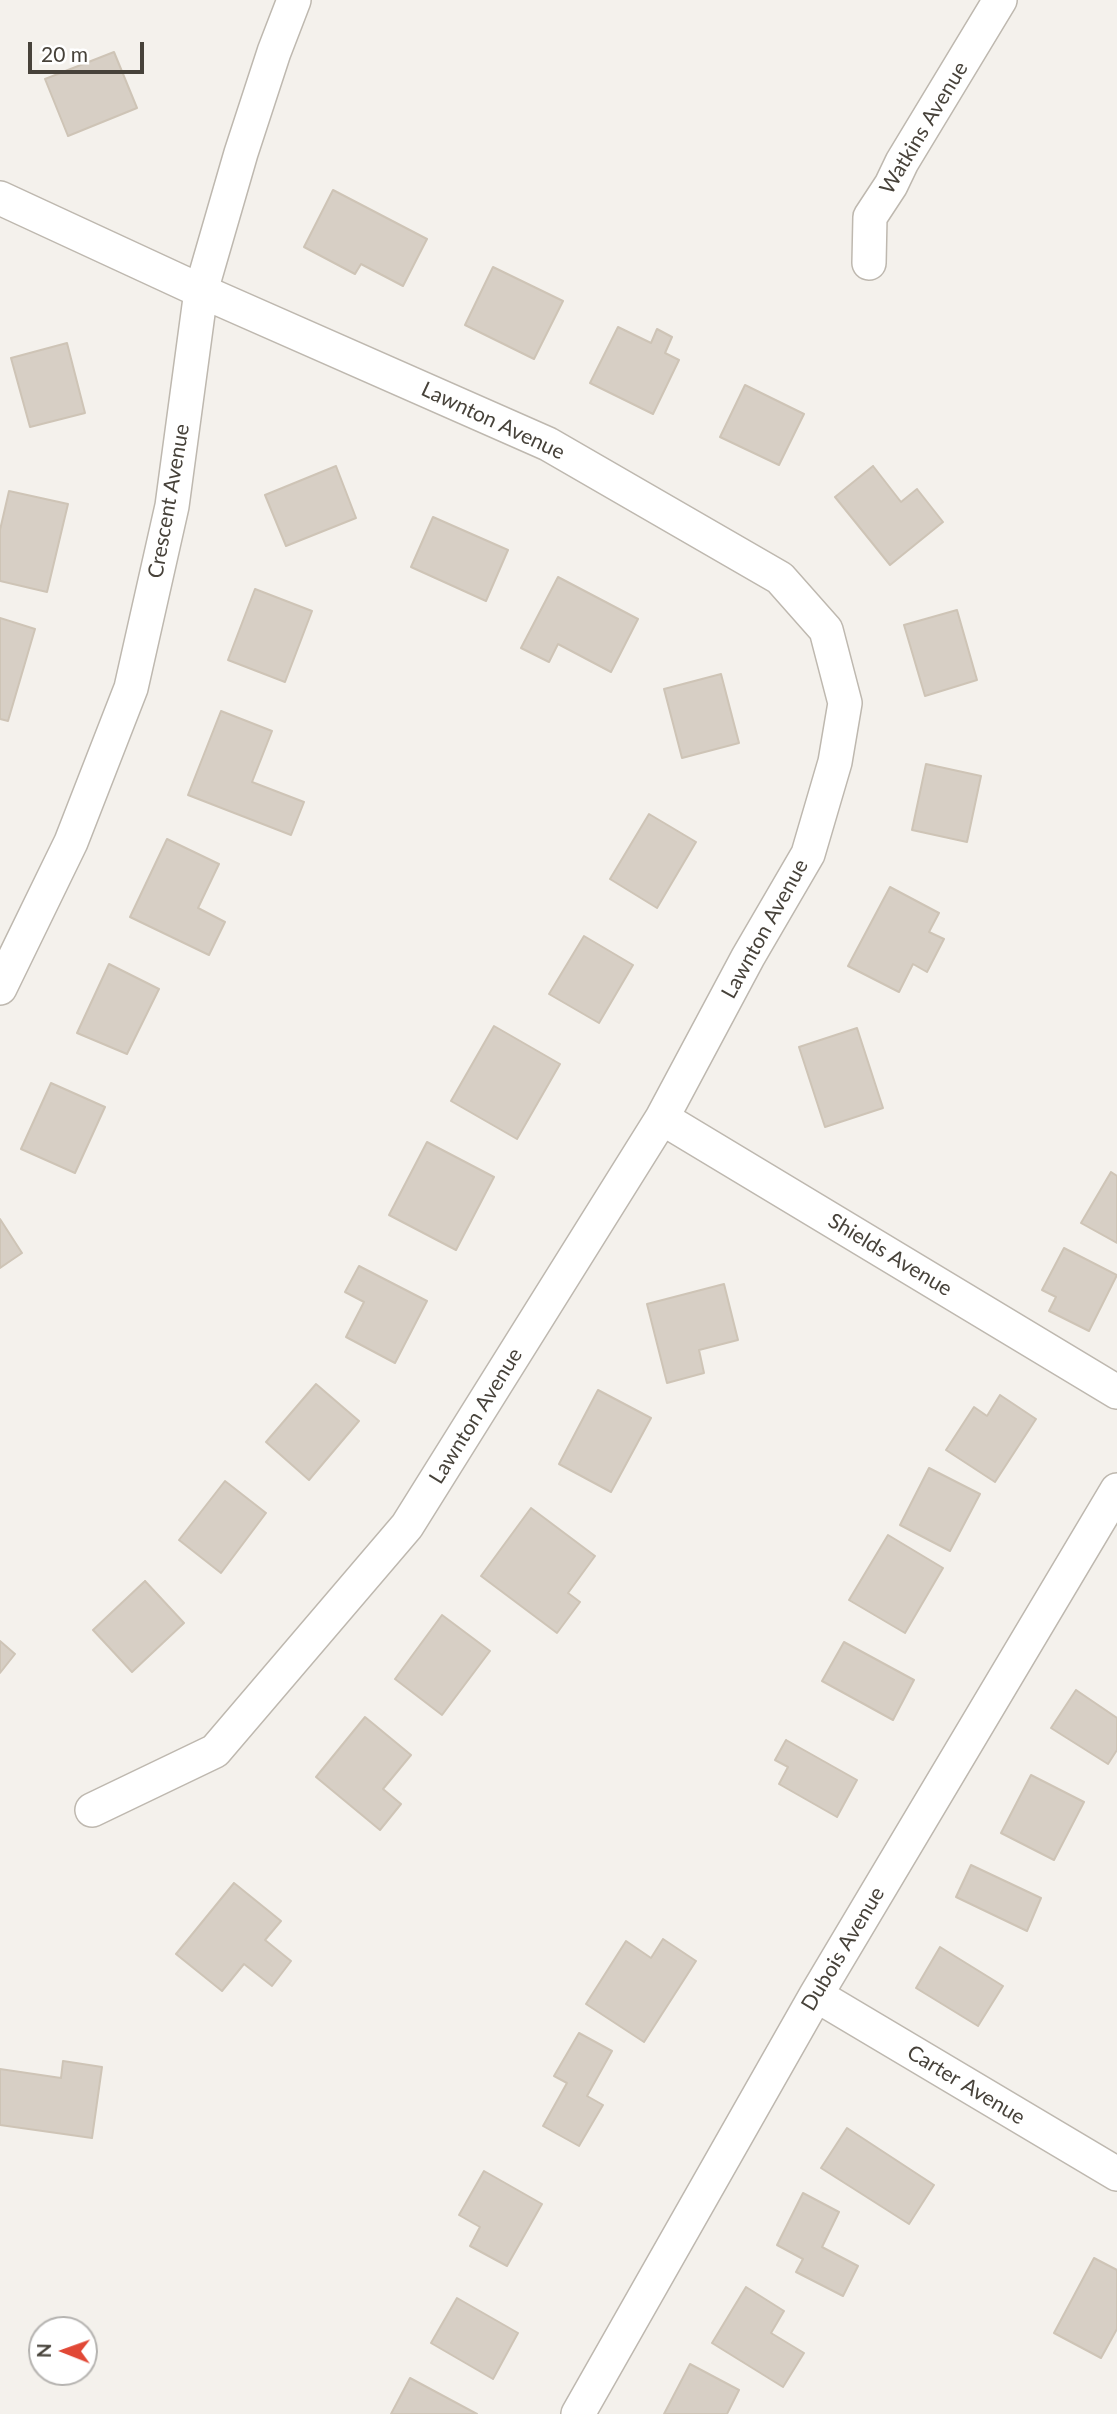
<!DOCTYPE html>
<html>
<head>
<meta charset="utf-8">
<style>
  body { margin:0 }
  #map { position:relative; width:1117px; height:2414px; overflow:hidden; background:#f4f1ec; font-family:Lato,sans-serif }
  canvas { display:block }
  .north { position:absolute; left:28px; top:2316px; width:70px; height:70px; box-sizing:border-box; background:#fff; border:2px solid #b5b3b0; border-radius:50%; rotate:271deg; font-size:19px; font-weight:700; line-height:28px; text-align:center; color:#47423a }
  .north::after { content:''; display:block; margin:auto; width:24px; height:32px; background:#e14836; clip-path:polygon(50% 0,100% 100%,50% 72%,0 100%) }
  .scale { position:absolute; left:28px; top:42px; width:116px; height:32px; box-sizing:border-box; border:4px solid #47423a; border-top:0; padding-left:9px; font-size:21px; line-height:24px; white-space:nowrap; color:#47423a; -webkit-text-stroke:5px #fff; paint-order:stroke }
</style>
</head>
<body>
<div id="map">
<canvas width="1117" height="2414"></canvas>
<div class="north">N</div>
<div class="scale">20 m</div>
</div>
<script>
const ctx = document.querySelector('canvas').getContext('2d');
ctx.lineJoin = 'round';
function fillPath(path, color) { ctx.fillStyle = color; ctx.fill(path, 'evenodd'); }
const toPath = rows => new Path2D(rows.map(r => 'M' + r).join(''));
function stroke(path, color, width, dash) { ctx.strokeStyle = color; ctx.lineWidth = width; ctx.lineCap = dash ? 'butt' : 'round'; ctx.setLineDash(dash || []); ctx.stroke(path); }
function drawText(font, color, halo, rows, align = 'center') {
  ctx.font = font + ' Lato,sans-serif'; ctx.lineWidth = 6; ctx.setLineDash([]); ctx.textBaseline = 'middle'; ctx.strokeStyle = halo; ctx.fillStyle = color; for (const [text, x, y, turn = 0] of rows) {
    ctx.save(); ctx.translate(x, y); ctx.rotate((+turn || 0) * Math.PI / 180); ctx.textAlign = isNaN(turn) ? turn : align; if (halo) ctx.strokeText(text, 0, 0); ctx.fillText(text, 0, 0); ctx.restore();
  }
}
const building = toPath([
  [114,52,137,108,68,136,45,79,114,52],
  [333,190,427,239,403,286,361,264,355,274,304,247,333,190],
  [493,267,563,301,534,359,465,325,493,267],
  [618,327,651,343,657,329,672,337,665,353,679,360,653,414,590,383,618,327],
  [67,343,85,413,30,427,11,358,67,343],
  [745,385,804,414,779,465,720,437,745,385],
  [336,466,356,518,286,546,265,495,336,466],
  [873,466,901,502,917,489,943,522,890,565,835,497,873,466],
  [9,491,68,504,47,592,0,581,0,530,9,491],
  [433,517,508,550,486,601,411,567,433,517],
  [558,577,638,619,611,672,558,644,549,662,521,648,558,577],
  [255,589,312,611,285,682,228,660,255,589],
  [957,610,977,680,925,696,904,625,957,610],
  [0,618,35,629,8,721,0,719,0,618],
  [721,674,739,743,682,758,664,689,721,674],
  [221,711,272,731,252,782,304,802,291,835,188,795,221,711],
  [926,764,981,776,967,842,912,830,926,764],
  [649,814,696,842,657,908,610,879,649,814],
  [167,839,219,864,198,908,225,922,209,955,130,917,167,839],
  [890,887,939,913,929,932,944,939,927,972,913,964,899,992,848,966,890,887],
  [584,936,633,965,599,1023,549,994,584,936],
  [109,964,159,989,127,1054,77,1033,109,964],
  [494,1026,560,1064,517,1139,451,1101,494,1026],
  [857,1028,883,1108,825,1127,799,1047,857,1028],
  [51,1083,105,1107,75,1173,21,1149,51,1083],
  [427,1142,494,1177,456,1250,389,1215,427,1142],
  [1111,1172,1117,1176,1117,1243,1081,1223,1111,1172],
  [0,1219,22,1253,0,1268,0,1219],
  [1064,1248,1117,1275,1089,1331,1049,1311,1056,1297,1042,1290,1064,1248],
  [359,1266,427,1301,395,1363,346,1337,364,1302,345,1292,359,1266],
  [724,1284,738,1340,699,1350,704,1373,667,1383,647,1304,724,1284],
  [316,1384,359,1421,309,1480,266,1442,316,1384],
  [598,1390,651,1418,611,1492,559,1464,598,1390],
  [1000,1395,1036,1419,995,1482,946,1450,974,1407,987,1416,1000,1395],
  [929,1468,980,1494,950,1551,900,1525,929,1468],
  [225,1481,266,1513,221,1573,179,1540,225,1481],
  [531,1508,595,1556,568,1593,580,1602,557,1633,481,1576,531,1508],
  [888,1535,943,1568,905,1633,849,1600,888,1535],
  [145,1581,184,1623,132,1672,93,1630,145,1581],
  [442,1615,490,1651,442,1715,395,1679,442,1615],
  [0,1641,15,1654,0,1673,0,1641],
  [844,1642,914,1680,893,1720,822,1681,844,1642],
  [1076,1690,1117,1718,1117,1750,1108,1764,1051,1728,1076,1690],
  [365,1717,411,1755,383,1789,401,1804,380,1830,316,1777,365,1717],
  [786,1740,857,1780,837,1817,779,1784,788,1767,775,1760,786,1740],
  [1031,1775,1084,1802,1054,1860,1001,1833,1031,1775],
  [971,1865,1041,1898,1027,1931,956,1897,971,1865],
  [234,1883,281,1921,265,1940,291,1961,272,1986,244,1964,222,1991,176,1954,234,1883],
  [663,1939,696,1961,644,2042,586,2004,626,1941,651,1958,663,1939],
  [940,1947,1003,1986,978,2026,916,1988,940,1947],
  [579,2033,612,2051,587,2096,603,2105,579,2146,543,2126,567,2083,554,2076,579,2033],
  [63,2061,102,2067,92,2138,0,2125,0,2069,61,2078,63,2061],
  [847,2128,934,2185,909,2224,821,2168,847,2128],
  [484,2171,542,2204,507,2266,470,2246,480,2227,459,2215,484,2171],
  [803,2193,839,2212,822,2247,858,2266,843,2296,796,2272,803,2259,777,2245,803,2193],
  [1094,2258,1117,2270,1117,2329,1101,2358,1054,2333,1094,2258],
  [746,2287,784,2311,771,2333,804,2353,783,2387,712,2343,746,2287],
  [457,2298,518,2333,493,2379,431,2343,457,2298],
  [690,2364,739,2390,727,2414,664,2414,690,2364],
  [410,2378,477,2414,391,2414,410,2378]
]);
fillPath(building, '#d7cfc5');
stroke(building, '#cec4b6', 2);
const street = toPath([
  [0,198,201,291,548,444,780,578,826,630,845,703,835,762,808,854,748,957,662,1118,407,1526,215,1751,92,1810],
  [869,263,870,217,891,185,902,162,1000,0],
  [0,988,71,842,131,688,172,506,201,291,241,153,274,52,294,0],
  [662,1118,1117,1392],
  [816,1995,1117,2174],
  [578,2414,816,1995,1117,1490]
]);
stroke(street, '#beb8af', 36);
stroke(street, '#fff', 33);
drawText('21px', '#47423a', '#fff', [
  ["Watkins Avenue",924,128,-59],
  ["Lawnton Avenue",493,421,25],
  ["Crescent Avenue",169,501,-80],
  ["Lawnton Avenue",765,929,-61],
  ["Shields Avenue",890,1255,31],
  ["Lawnton Avenue",476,1416,-58],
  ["Dubois Avenue",843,1949,-59],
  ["Carter Avenue",966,2085,31]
]);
</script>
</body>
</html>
